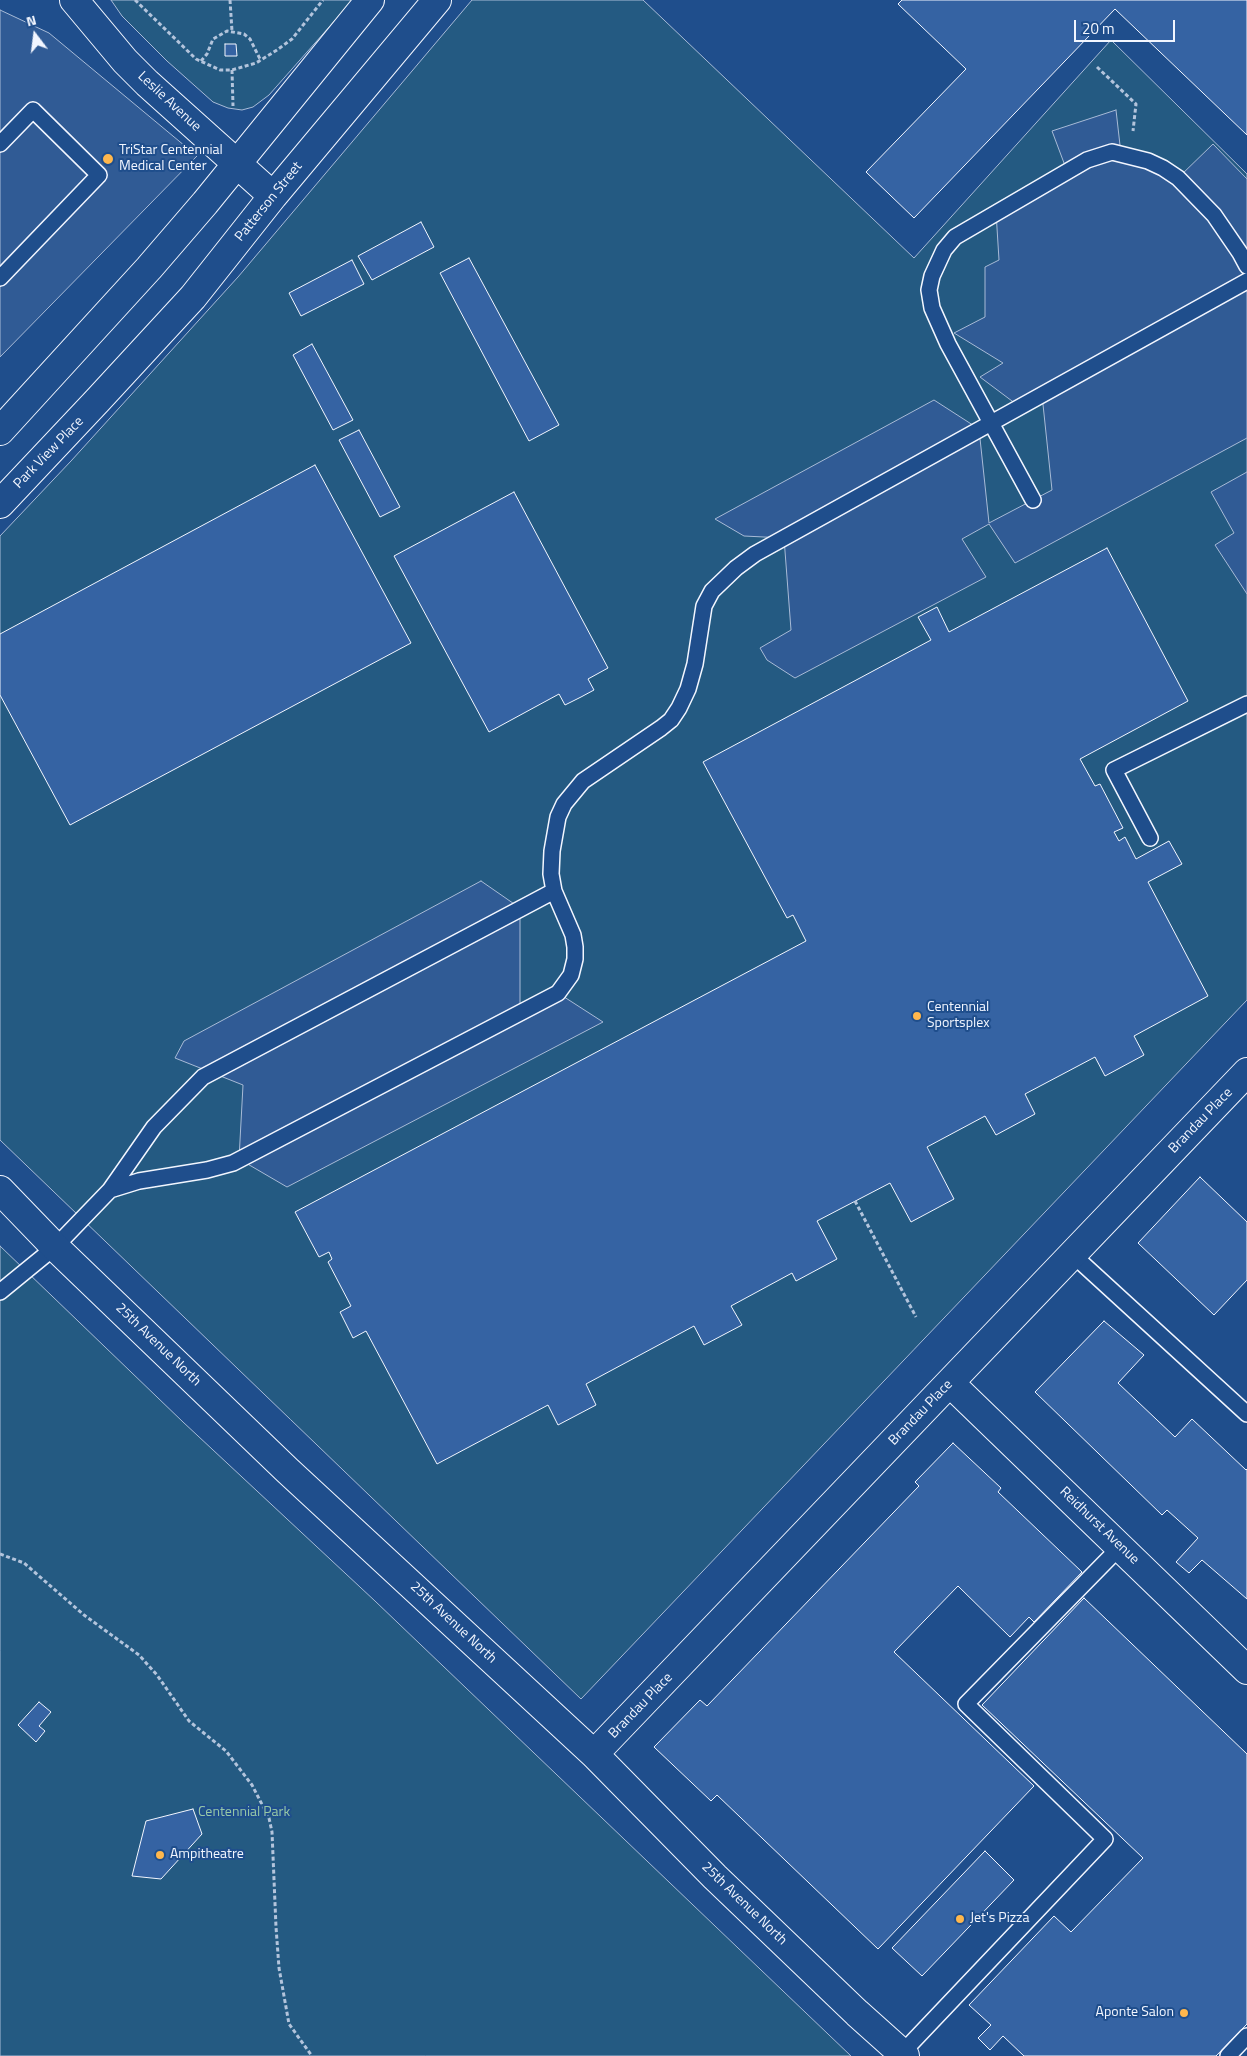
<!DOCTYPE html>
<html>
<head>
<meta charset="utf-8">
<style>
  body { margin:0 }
  #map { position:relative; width:1247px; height:2056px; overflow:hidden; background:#1f4e8c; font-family:"Titillium Web",sans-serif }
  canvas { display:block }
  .north { position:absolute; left:10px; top:10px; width:50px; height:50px; -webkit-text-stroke:4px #1f4e8c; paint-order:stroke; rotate:345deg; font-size:14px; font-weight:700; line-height:20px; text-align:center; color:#f2f6ff }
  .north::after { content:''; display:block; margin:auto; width:18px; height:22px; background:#f2f6ff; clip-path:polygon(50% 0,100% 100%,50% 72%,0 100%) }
  .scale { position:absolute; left:1074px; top:20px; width:101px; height:22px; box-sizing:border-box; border:2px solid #f2f6ff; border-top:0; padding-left:6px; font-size:15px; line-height:18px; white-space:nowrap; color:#f2f6ff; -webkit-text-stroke:4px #1f4e8c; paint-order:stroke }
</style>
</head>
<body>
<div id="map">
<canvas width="1247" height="2056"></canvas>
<div class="north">N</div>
<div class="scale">20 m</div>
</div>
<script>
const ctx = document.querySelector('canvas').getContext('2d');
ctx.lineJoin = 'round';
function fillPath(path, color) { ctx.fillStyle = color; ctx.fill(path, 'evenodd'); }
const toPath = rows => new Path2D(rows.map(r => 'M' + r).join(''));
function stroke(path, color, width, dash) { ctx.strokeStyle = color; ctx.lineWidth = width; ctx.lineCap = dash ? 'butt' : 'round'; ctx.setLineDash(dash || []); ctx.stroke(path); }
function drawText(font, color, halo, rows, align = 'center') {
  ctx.font = font + ' "Titillium Web",sans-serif'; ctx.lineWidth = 4; ctx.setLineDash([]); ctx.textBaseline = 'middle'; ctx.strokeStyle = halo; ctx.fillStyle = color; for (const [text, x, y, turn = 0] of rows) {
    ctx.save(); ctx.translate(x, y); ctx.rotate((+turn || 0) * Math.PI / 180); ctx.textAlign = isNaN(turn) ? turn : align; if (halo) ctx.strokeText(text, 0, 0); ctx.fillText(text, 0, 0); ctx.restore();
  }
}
const green = toPath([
  [111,0,353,0,269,95,253,107,242,110,228,108,213,102,167,61,122,16,111,0],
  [472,0,643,0,914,258,1111,40,1247,174,1247,1000,581,1699,0,1140,0,536,71,461,238,277,472,0],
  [0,1246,183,1422,375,1601,851,2056,0,2056,0,1246]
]);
fillPath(green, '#245a82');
stroke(green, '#a8bbd7', 1);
const parking = toPath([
  [0,10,49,33,197,156,0,357,0,10],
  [1116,110,1121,154,1178,178,1213,144,1247,179,1247,438,1015,563,989,524,962,539,986,577,795,678,767,660,760,648,791,630,784,538,744,536,715,519,934,400,979,429,989,523,1052,490,1042,395,1020,407,980,377,1003,363,954,333,985,317,985,267,999,260,996,212,1067,171,1052,131,1116,110],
  [1247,472,1247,594,1215,545,1234,533,1211,492,1247,472],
  [481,881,520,908,520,1012,558,993,603,1022,287,1187,239,1159,243,1085,175,1058,184,1041,481,881]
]);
fillPath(parking, '#305b95');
stroke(parking, '#a8bbd7', 1);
const building = toPath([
  [902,0,1247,0,1247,135,1115,9,914,218,866,172,966,69,898,4,902,0],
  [225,44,236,44,237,56,225,56,225,44],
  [421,222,434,247,372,280,358,256,421,222],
  [469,258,559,425,529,441,440,273,469,258],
  [352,260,364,284,301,316,289,293,352,260],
  [312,344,353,420,333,430,293,355,312,344],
  [359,430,400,507,380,517,339,440,359,430],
  [315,465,411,643,70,825,0,695,0,634,315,465],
  [514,492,608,668,588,679,594,690,581,697,565,705,559,694,489,732,394,556,514,492],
  [1107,548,1188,701,1080,759,1095,786,1100,784,1123,828,1114,832,1119,841,1125,837,1136,859,1169,841,1182,864,1148,882,1208,996,1134,1036,1144,1055,1105,1076,1095,1057,1025,1094,1035,1114,996,1135,985,1116,927,1147,954,1199,911,1222,890,1183,817,1221,837,1259,796,1281,792,1273,731,1306,742,1325,704,1345,694,1326,586,1384,596,1405,558,1425,548,1405,437,1464,366,1331,353,1338,340,1312,351,1306,328,1262,332,1259,329,1252,319,1257,295,1212,806,941,793,915,787,918,703,762,931,640,918,617,937,607,949,632,1107,548],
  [1200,1177,1247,1222,1247,1280,1214,1315,1138,1243,1200,1177],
  [1104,1321,1144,1355,1118,1383,1175,1437,1192,1419,1246,1470,1247,1469,1247,1599,1202,1560,1189,1573,1176,1562,1198,1538,1167,1510,1162,1515,1035,1392,1104,1321],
  [953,1443,1001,1488,998,1492,1082,1572,1034,1622,1029,1617,1010,1637,958,1586,894,1652,1034,1786,878,1949,717,1795,711,1801,654,1747,700,1700,707,1706,919,1486,915,1482,953,1443],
  [1084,1598,1247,1754,1247,2024,1216,2056,1024,2056,1003,2036,990,2050,978,2038,991,2025,969,2005,1054,1916,1071,1932,1143,1858,982,1705,1084,1598],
  [39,1702,51,1712,39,1726,45,1731,36,1742,18,1725,39,1702],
  [193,1809,202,1834,161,1879,132,1876,146,1821,193,1809],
  [985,1851,1014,1880,922,1976,892,1948,985,1851]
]);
fillPath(building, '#3563a3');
stroke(building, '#f2f6ff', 1);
const lane = toPath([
  [0,144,33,110,99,175,0,278],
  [1033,500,948,344,932,308,929,290,932,276,944,250,955,237,1087,160,1112,152,1148,161,1163,168,1178,178,1214,215,1240,253,1247,266],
  [1150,838,1114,770,1247,704],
  [110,1190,139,1181,207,1170,233,1163,558,993,571,975,575,959,575,947,573,935,554,891,551,874,552,851,558,817,564,804,583,781,661,728,671,720,679,708,688,689,695,664,704,606,712,591,736,568,755,554,1247,281],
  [1072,1254,1247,1414],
  [0,1292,55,1247,110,1190,154,1127,203,1077,554,891],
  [902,2053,1105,1839,966,1704,1120,1547],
  [1228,2056,1247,2036]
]);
const street = toPath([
  [74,0,125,61,147,83,273,196],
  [0,431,149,268,205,203,370,0],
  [0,504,97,401,193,297,273,196,437,0],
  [0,1190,55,1247,287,1470,594,1754,715,1877,857,2013,905,2056],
  [950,1383,1247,1670],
  [594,1754,1247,1072]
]);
stroke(lane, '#f2f6ff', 18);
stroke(street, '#f2f6ff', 30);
stroke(toPath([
  [135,0,196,59,220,70,232,70,256,63,277,50,292,39,323,0],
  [230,0,232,31],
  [201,61,207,54,213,39,227,31,244,34,250,39,261,61],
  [1097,67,1136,104,1133,131],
  [232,70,233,106],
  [855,1201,916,1317],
  [0,1554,24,1563,84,1615,139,1655,157,1675,189,1721,226,1751,252,1785,269,1818,272,1832,276,1927,279,1968,289,2024,312,2056]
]), '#b3c4dc', 3, [4, 2.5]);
stroke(lane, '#1f4e8c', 15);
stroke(street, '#1f4e8c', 28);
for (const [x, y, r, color] of [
  [108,159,6,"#ffb74d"],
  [917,1016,5,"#ffb74d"],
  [160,1855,5,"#ffb74d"],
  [960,1919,5,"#ffb74d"],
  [1184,2013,5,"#ffb74d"]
]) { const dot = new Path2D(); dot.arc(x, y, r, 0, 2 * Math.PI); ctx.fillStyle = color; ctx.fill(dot); stroke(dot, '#1f4e8c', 2); }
drawText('14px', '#f2f6ff', '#1f4e8c', [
  ["Leslie Avenue",169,102,43],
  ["Patterson Street",269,202,-51],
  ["Park View Place",49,453,-46],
  ["Brandau Place",1201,1121,-46],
  ["25th Avenue North",158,1345,44],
  ["Brandau Place",921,1413,-46],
  ["Reidhurst Avenue",1099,1526,44],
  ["25th Avenue North",453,1623,43],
  ["Brandau Place",641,1706,-46],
  ["25th Avenue North",744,1904,44]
]);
drawText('14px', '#f2f6ff', '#1f4e8c', [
  ["TriStar Centennial",119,151],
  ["Medical Center",119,167],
  ["Centennial",927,1008],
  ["Sportsplex",927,1024],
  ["Ampitheatre",170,1855],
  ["Jet's Pizza",970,1919],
  ["Aponte Salon",1174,2013,"right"]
], 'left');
drawText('14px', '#97c8a6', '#1f4e8c', [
  ["Centennial Park",244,1813]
]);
</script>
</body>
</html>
